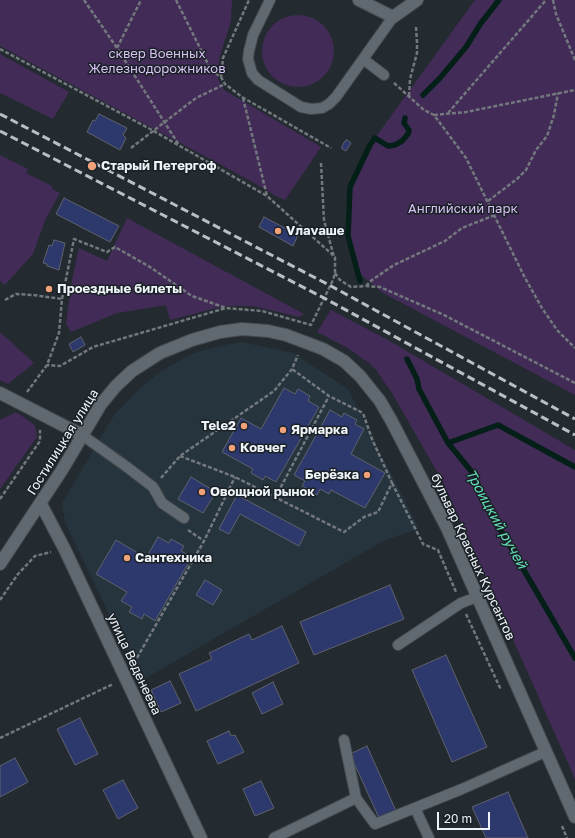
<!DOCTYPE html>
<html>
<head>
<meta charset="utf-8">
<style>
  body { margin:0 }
  #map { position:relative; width:575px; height:838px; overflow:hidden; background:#232a30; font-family:"Golos Text",sans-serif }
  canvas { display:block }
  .scale { position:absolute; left:437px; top:812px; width:53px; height:18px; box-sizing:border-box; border:2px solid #eef3f7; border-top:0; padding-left:5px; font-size:12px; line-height:14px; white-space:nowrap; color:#eef3f7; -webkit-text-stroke:3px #1a2126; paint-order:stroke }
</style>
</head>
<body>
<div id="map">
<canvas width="575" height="838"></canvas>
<div class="scale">20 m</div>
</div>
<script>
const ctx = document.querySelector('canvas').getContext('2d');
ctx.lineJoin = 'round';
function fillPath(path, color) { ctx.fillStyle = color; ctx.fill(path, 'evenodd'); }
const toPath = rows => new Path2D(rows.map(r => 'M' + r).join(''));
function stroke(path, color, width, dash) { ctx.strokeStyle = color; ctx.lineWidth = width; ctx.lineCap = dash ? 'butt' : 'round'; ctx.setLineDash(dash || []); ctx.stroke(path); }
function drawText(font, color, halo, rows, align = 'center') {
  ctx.font = font + ' "Golos Text",sans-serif'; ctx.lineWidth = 3; ctx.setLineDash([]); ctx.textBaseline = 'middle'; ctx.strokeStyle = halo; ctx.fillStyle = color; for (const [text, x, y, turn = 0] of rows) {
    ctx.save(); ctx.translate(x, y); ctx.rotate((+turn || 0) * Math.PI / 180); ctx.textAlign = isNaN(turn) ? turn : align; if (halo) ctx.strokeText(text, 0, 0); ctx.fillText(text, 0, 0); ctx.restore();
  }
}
fillPath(toPath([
  [242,342,293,353,348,389,419,529,385,540,141,681,65,522,62,503,114,415,140,388,161,371,186,357,200,351,229,344]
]), '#26343d');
fillPath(toPath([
  [0,0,232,0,231,21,219,59,218,79,224,90,321,147,285,200,276,196,249,180,0,46],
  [475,0,575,0,575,395,383,293,358,272,348,236,350,187,370,145],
  '262 51a36 36 0 1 1 72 0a36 36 0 1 1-72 0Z',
  [0,54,69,92,53,119,0,93],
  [0,155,28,169,26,173,52,186,52,189,60,193,46,218,33,254,5,285,0,281],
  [127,218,184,249,304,314,299,317,253,306,224,306,170,320,166,305,117,313,71,332,66,324,71,285,79,248,107,261],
  [331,310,388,340,575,450,575,779,443,482,392,393,376,370,369,363,346,347,317,332],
  [0,332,34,363,8,384,0,380],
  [16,412,35,425,37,437,0,489,0,420]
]), '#422c57');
stroke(toPath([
  [423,95,440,78,466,47,481,23,499,0],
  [360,281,348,236,350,187,370,145,375,138,388,146,395,145,402,141,408,134,409,130,404,123,405,118],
  [407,359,417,379,419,389,448,443,472,472,489,510,575,658],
  [448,443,498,425,575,467]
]), '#041f17', 5.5);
const building = toPath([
  [99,114,127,128,123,135,126,138,120,150,87,132,93,120,95,121,99,114],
  [347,140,351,143,346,151,342,149,342,146,345,141,347,140],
  [64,198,119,226,110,242,56,214,64,198],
  [264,217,298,235,293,246,259,227,264,217],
  [54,240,65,243,59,270,47,266,47,264,43,263,49,245,52,246,54,240],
  [81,337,85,345,73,352,69,344,81,337],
  [284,388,295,394,298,389,310,396,308,401,319,407,276,482,265,476,263,480,251,473,253,469,222,452,241,418,261,429,284,388],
  [330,410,342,417,344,413,357,420,355,424,364,429,351,454,385,473,365,508,331,490,329,494,320,489,317,495,302,486,305,481,294,475,330,410],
  [191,477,216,492,203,513,178,499,191,477],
  [237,495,306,532,299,546,240,514,229,534,219,529,237,495],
  [158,537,169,543,171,539,184,546,181,551,192,557,155,621,144,614,142,619,129,612,132,607,121,601,127,592,96,574,116,540,146,558,158,537],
  [205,580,222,590,213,605,196,595,205,580],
  [390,585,404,619,314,655,300,622,390,585],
  [282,626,299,663,196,711,179,674,212,659,209,653,249,634,252,640,282,626],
  [446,655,487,747,452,762,412,670,446,655],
  [170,681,181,703,161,712,151,690,170,681],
  [273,682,283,704,262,714,252,693,273,682],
  [80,718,98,754,75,765,57,729,80,718],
  [229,731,231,736,235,735,244,752,218,764,207,741,229,731],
  [367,746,396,811,379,818,350,754,367,746],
  [15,758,28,782,0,797,0,766,15,758],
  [123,780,138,808,118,819,103,790,123,780],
  [261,781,274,808,255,816,243,789,261,781],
  [508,792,528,838,486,838,472,807,508,792]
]);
fillPath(building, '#2d386d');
stroke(building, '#5f626b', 1);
const lane = toPath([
  [270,0,253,35,249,51,248,59,252,73,258,80,301,107,311,109,322,108,329,104,336,97,393,17],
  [363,59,384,75],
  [82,435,127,467,153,487,162,503,184,518],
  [398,645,461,603,477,597],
  [344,740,356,798,375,824,462,789,545,752],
  [415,808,429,838],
  [274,838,356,798]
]);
const street = toPath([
  [0,393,82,435],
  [41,504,65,550,201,838]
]);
const secondary = toPath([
  [359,0,393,17,417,0],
  [0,564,62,470,101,404,116,386,132,371,160,353,192,340,220,332,242,329,268,331,286,335,323,349,344,361,360,376,380,401,391,420,447,528,575,817]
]);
stroke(lane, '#42494e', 12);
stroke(street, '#42494e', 14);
stroke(secondary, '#42494e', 14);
stroke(toPath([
  [84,0,117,48,179,145],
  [176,0,211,70,221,77,225,84,242,97,331,148],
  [553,0,556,14,575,60],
  [117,48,141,0],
  [0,49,152,130,267,196,335,257,335,273,333,280,311,325,262,311,226,308,93,347,60,366,47,365],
  [221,77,223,58,249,0],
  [394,83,424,110,434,115,466,158,525,278,542,308,557,330,575,348],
  [409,96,410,79,417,53,417,43,416,27],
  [243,98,267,196],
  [448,113,546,0],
  [434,115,466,112,575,90],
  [131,148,196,98,225,84],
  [321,163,324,220,334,257],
  [488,201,517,179,526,170,536,150,547,136,554,115,558,93],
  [335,273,340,280,351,287,366,286,380,287,444,315,575,383],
  [366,286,372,280,394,265,445,241,462,228,495,215],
  [5,300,16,294,33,295,62,299],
  [27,392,47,365,59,333,62,299,74,239,107,252,115,247,150,267,192,296,226,308],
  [180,456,235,477,344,532,364,517,378,512,392,483,372,439,363,413,329,396,292,369],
  [161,478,180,456,274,391,292,369,298,355],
  [392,483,423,544,438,550,456,592],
  [275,498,329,396],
  [0,499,40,441,40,430],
  [188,530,204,541],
  [0,600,18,574,35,556,51,552],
  [466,614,501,690],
  [134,663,204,541,235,477],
  [0,738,113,684],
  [562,826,567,838]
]), '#72787d', 2.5, [4, 2]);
stroke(lane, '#60696f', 10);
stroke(street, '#60696f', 12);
stroke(secondary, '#60696f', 12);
stroke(toPath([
  [0,114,331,286,575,419],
  [0,131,324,298,575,435]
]), '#babfc4', 3, [8, 4]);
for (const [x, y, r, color] of [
  [92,166,5,"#f0a27a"],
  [278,231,4,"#f0a27a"],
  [49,289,4,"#f0a27a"],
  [244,426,4,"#f0a27a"],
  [283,430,4,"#f0a27a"],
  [232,448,4,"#f0a27a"],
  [367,475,4,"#f0a27a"],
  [202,492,4,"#f0a27a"],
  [127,558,4,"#f0a27a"]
]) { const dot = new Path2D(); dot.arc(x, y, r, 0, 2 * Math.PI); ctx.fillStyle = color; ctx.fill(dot); stroke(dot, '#1a2126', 1.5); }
drawText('13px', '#d8c1f3', '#1a2126', [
  ["сквер Военных",157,54],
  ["Железнодорожников",157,69],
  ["Английский парк",463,209]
]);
drawText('bold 13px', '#eef3f7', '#1a2126', [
  ["Старый Петергоф",101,166],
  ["Vлаvаше",286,231],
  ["Проездные билеты",57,289],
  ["Tele2",236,426,"right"],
  ["Ярмарка",291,430],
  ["Ковчег",240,448],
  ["Берёзка",359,475,"right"],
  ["Овощной рынок",210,492],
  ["Сантехника",135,558]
], 'left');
drawText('13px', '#eef3f7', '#1a2126', [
  ["Гостилицкая улица",63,442,-58],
  ["бульвар Красных Курсантов",473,557,65],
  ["улица Веденеева",134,664,65]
]);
drawText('italic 14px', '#67e0bb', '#1a2126', [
  ["Троицкий ручей",496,519,61]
]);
</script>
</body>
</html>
